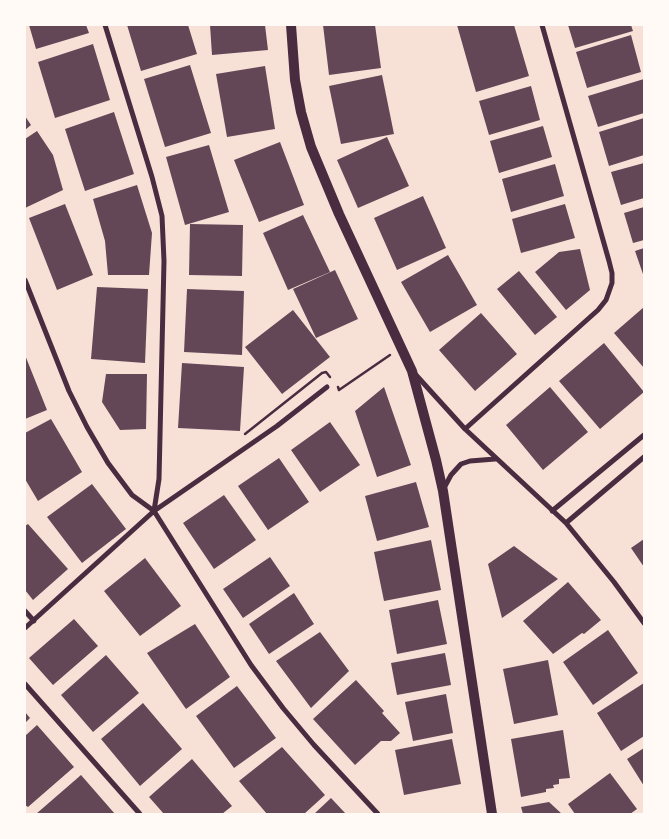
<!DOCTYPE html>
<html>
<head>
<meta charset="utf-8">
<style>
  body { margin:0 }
  #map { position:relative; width:669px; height:839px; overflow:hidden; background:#f7e1d7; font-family:Jost,sans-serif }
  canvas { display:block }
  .frame { position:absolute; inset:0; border:26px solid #fffaf5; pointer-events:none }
</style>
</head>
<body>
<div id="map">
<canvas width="669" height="839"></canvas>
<div class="frame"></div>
</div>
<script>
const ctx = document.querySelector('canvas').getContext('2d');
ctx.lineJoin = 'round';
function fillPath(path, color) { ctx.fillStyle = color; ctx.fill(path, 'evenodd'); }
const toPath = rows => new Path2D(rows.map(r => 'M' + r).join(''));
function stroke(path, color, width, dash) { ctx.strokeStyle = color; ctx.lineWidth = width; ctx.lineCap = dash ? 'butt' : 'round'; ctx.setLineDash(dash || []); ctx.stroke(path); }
fillPath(toPath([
  [29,25,86,25,89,33,36,49],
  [127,25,188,25,197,54,141,71],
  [210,25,265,25,268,50,212,55],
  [323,25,375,25,381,68,329,75],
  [457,25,514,25,529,76,476,92],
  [568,25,631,25,633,31,575,48],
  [631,35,641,72,587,88,576,52],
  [93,44,110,100,55,118,38,62],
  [190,65,211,133,165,147,144,79],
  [265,66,275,129,227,137,216,74],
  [382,75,394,134,341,144,329,86],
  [644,79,644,113,598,127,588,96],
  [531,86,540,120,489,135,479,101],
  [114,112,134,174,85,191,65,129],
  [25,116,31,125,25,130],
  [644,118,644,155,609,166,599,132],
  [543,126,552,157,499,173,490,141],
  [37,131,53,155,63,190,25,208,25,139],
  [387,137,409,186,358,208,337,160],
  [280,142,304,205,259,222,234,160],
  [209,145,229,212,185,225,166,157],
  [644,163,644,198,621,205,611,172],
  [555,164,564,196,511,212,502,179],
  [137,185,152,233,149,275,108,275,105,241,93,199],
  [423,196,446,248,397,270,374,218],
  [65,204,93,275,57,290,29,218],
  [565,204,575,238,521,253,512,219],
  [644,207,644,240,633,243,624,213],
  [303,215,330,272,288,290,263,233],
  [190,224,243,225,242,276,189,275],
  [644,248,644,277,635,251],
  [580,249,590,290,566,310,535,272,559,252],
  [448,255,477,305,430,332,401,282],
  [335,270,358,319,316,338,293,289],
  [519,271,557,317,535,335,497,289],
  [97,287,148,289,145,363,91,359],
  [187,289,244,291,242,355,184,352],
  [644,307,644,368,614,333],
  [293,310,330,357,282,394,245,347],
  [481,313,517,354,475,391,439,350],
  [604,343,644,392,600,429,559,381],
  [25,355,47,410,25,419],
  [182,363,244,367,240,431,178,428],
  [106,374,147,374,146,429,120,430,102,402],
  [384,387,411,465,377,477,355,411],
  [550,387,588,432,543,470,506,425],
  [51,419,82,472,38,501,25,479,25,433],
  [330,422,360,465,320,492,291,450],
  [279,458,309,502,268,530,238,486],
  [416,482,429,527,377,541,365,496],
  [92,484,126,529,82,563,47,517],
  [224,495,256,540,214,569,183,523],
  [28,524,68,569,33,600,25,590,25,526],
  [644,539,644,567,631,548],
  [431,540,441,590,384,601,374,552],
  [514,546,558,579,502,618,488,564],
  [270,557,290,586,243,618,223,589],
  [145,558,181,606,140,636,104,591],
  [568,582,601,620,584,634,582,633,553,654,523,621],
  [294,593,314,624,269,654,249,624],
  [438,600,447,644,397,654,389,610],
  [74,619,98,646,53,685,29,658],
  [195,624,230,677,186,709,147,653],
  [608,630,638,673,593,705,563,662],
  [320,632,349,671,311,708,276,661],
  [445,653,451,685,397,695,391,663],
  [106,655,139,693,93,732,61,695],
  [548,660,558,715,514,724,503,669],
  [356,680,384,711,382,713,400,733,391,741,381,741,355,765,313,719],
  [644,683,644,736,621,751,597,713],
  [237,686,276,738,234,768,196,716],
  [446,694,453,733,413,741,405,702],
  [143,703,182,749,140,786,101,739],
  [25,712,30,718,25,723],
  [37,725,74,767,28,807,25,805,25,736],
  [563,730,570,778,559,779,559,784,553,785,554,788,546,789,546,792,521,797,511,739],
  [452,739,461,784,404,795,395,750],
  [282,747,325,795,304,814,267,814,239,781],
  [644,748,644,786,627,759],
  [192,759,232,806,222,814,164,814,149,797],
  [610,773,637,809,630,814,575,814,568,804],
  [81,775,115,814,36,814],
  [331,798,346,814,314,814],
  [549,802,562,814,523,814,521,807]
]), '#644757');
stroke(toPath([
  [338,387,339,390,390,355],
  [245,434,322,373,326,372,330,377]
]), '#4a2c40', 2.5);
stroke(toPath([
  [105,25,152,177,162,216,164,261,159,479,154,511],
  [25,280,69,391,87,427,108,463,132,495,154,511,251,665,283,708,314,745,378,814],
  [416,375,465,429,566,523,614,582,644,623],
  [465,429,598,310,606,300,612,283,612,273,609,261,542,25],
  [444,488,451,475,461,464,470,461,495,459],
  [552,511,644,435],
  [566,523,644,457],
  [25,611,34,621],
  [25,628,154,511,277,426,327,387],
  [25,684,140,814]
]), '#4a2c40', 5);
stroke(toPath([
  [291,25,295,80,301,112,311,147,339,214,412,371,436,460,443,491,492,814]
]), '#4a2c40', 10);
</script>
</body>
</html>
